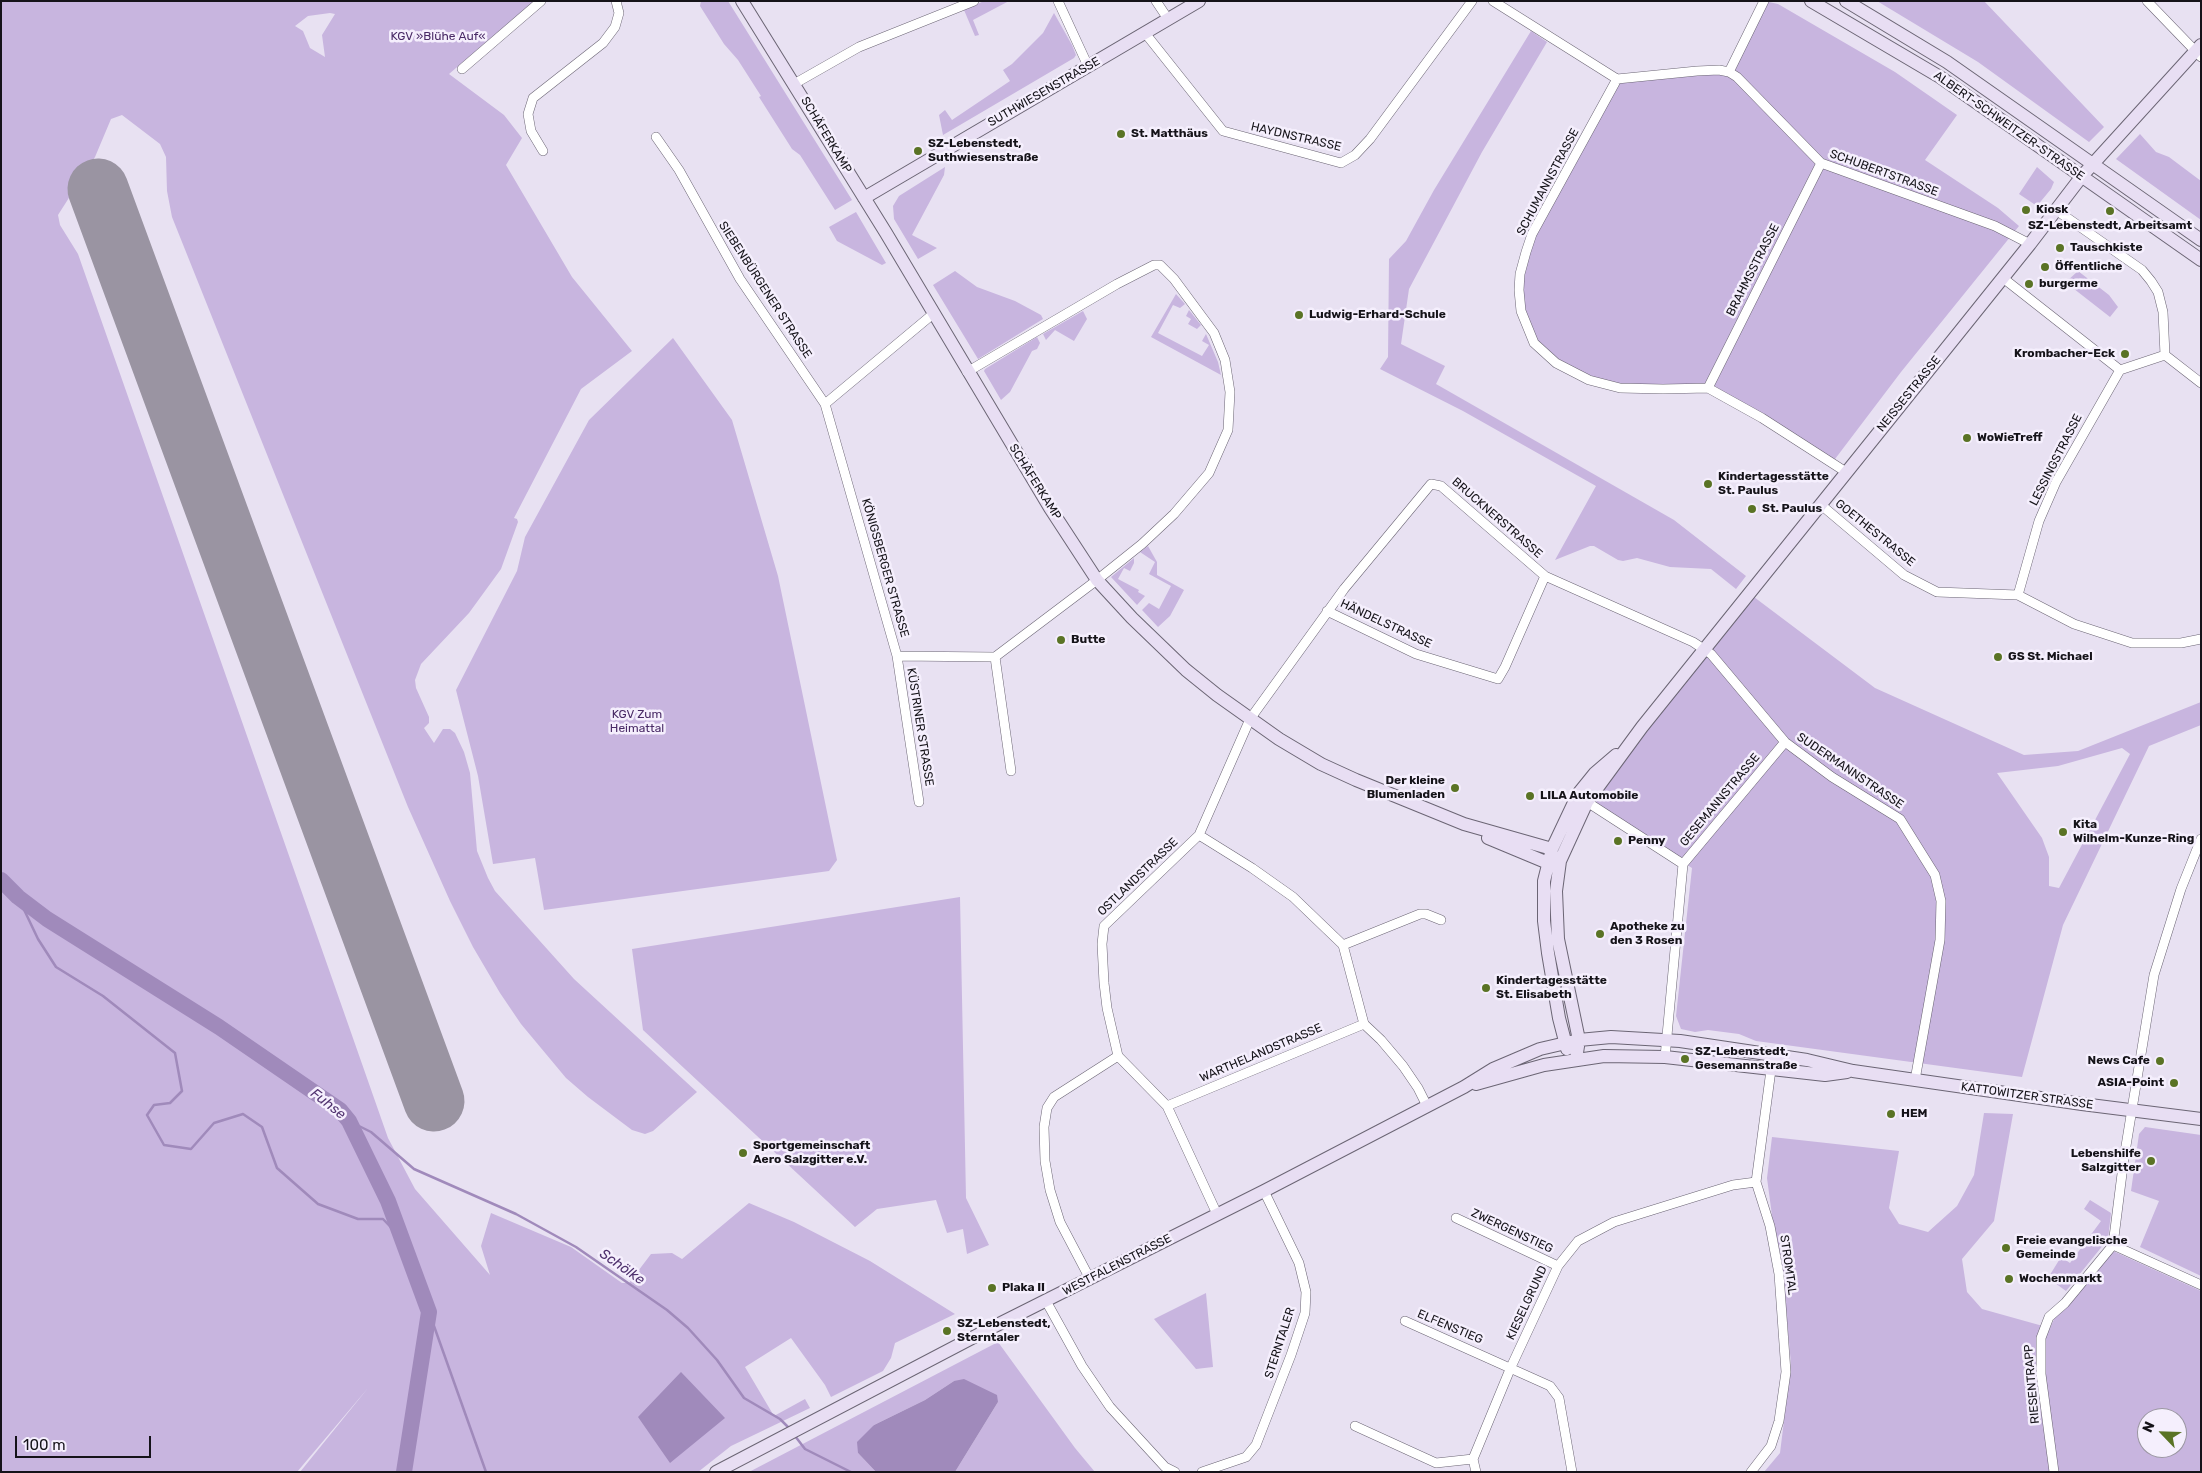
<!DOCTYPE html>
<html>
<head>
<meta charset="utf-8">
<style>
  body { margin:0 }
  #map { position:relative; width:2202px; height:1473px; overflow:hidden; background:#e8e1f2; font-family:Rubik,sans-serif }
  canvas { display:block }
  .frame { position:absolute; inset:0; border:2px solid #151319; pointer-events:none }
  .north { position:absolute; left:2137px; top:1408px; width:50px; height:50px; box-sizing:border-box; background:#f5effd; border:1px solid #9b97a2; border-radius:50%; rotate:294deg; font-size:14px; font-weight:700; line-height:20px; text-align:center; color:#151319 }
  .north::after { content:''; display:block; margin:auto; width:18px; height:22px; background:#5a7325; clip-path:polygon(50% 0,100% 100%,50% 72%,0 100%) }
  .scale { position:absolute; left:15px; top:1436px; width:136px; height:22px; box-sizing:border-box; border:2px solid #151319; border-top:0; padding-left:6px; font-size:15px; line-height:18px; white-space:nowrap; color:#151319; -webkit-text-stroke:4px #f5effd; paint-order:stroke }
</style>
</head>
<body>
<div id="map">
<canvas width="2202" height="1473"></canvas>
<div class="frame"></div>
<div class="north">N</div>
<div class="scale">100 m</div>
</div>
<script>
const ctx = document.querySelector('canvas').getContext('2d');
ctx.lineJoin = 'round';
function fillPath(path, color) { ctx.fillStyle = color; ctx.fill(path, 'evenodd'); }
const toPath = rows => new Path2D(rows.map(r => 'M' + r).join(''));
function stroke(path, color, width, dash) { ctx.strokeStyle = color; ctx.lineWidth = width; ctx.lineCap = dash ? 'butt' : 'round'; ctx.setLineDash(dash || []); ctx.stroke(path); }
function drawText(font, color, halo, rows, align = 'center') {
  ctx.font = font + ' Rubik,sans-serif'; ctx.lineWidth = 5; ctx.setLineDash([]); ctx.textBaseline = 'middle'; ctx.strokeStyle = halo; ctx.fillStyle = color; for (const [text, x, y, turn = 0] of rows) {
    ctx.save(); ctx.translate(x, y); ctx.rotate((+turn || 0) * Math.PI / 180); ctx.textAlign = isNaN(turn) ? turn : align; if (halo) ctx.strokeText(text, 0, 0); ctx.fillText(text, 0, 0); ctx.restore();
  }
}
fillPath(toPath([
  [1,1,534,1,449,74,504,115,522,138,506,165,572,277,632,351,581,389,514,518,517,519,518,522,501,569,469,613,421,664,415,680,416,688,429,717,429,723,424,728,434,743,443,729,450,729,455,733,464,752,470,773,477,851,488,878,495,891,574,979,697,1092,653,1131,645,1134,632,1130,588,1097,566,1078,521,1024,500,993,473,947,450,901,408,807,172,217,167,191,166,157,160,144,122,115,111,119,95,157,58,215,60,225,78,254,388,1138,415,1189,490,1275,481,1246,491,1213,571,1247,622,1283,629,1283,651,1254,672,1253,682,1259,749,1203,794,1222,870,1261,955,1314,895,1343,891,1358,883,1371,831,1397,825,1385,791,1338,745,1367,774,1416,805,1399,810,1408,731,1446,698,1472,300,1472,368,1388,297,1472,1,1471],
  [330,13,335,14,322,35,325,57,310,48,303,31,295,26,308,16],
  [701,1,728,1,852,200,835,210,800,155,792,149,759,97,761,96,738,60,724,44,700,6],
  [984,1,1009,1,973,20,979,35,975,36,964,10],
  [1764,1,1778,4,1895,72,1957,115,1925,160,1998,208,2019,226,1901,372,1832,463,1708,388,1620,388,1555,365,1534,343,1519,290,1532,234,1617,79,1729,72],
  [1877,1,1984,1,2104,127,2089,142,1978,62],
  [1054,13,1072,45,1076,55,1074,58,943,135,939,115,945,110,952,120,1010,81,1003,70,1012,64,1043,33],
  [1531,31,1547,42,1482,152,1409,289,1401,344,1445,366,1436,384,1674,520,1746,576,1736,589,1711,569,1670,567,1637,558,1623,561,1618,560,1594,546,1590,546,1555,560,1596,486,1463,411,1380,369,1388,357,1389,259,1406,241,1434,190],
  [2140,134,2156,152,2169,157,2201,181,2201,220,2116,159],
  [945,167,944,175,912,235,937,248,918,259,894,219,893,206,899,196],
  [2037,167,2054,182,2051,189,2037,206,2019,194],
  [856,212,873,241,886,263,882,265,837,241,829,227],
  [955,271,977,287,1015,301,1041,315,1043,319,978,359,933,285],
  [2078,271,2109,295,2118,307,2110,317,2069,285,2070,283,2067,281],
  [1176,294,1185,304,1180,308,1173,305,1158,333,1202,356,1209,345,1202,341,1206,334,1218,362,1221,375,1151,337],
  [1189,310,1201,325,1197,329,1188,324,1191,319,1186,316],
  [1083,311,1087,319,1074,341,1055,330,1046,340,1043,334],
  [1037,337,1040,343,1037,349,1032,351,1010,392,1001,400,984,371,985,369],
  [673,338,732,420,778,576,837,860,829,871,544,910,535,858,493,864,478,776,456,690,517,571,525,537,589,420],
  [1148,546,1157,562,1157,575,1184,590,1170,616,1158,627,1142,610,1149,603,1159,609,1171,586,1149,574,1155,562,1140,552],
  [1134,558,1134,563,1130,571,1124,568,1118,579,1139,590,1138,592,1145,596,1137,605,1111,577],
  [1750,594,1875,688,2024,755,2078,751,2201,702,2201,725,2149,746,2063,925,2022,1077,1756,1041,1739,1034,1708,1030,1695,1032,1681,1029,1676,1016,1692,868,1587,802],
  [2122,748,2130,754,2059,888,2049,886,2049,857,2042,838,1997,773,2058,766],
  [960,897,966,1198,989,1245,967,1254,963,1229,947,1233,936,1200,877,1209,855,1227,643,1030,632,949],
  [1984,1113,2013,1114,1994,1221,1962,1259,1967,1292,1982,1309,2050,1328,2057,1313,2113,1251,2201,1291,2201,1472,1764,1472,1780,1453,1791,1364,1781,1256,1773,1223,1767,1178,1772,1137,1899,1151,1889,1208,1899,1224,1928,1232,1957,1206,1974,1175],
  [2147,1418,2177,1418,2177,1448,2147,1448],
  [2145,1127,2201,1135,2201,1276,2140,1247,2159,1201,2131,1191,2139,1134],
  [2090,1200,2111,1213,2108,1239,2066,1291,2048,1278,2061,1257,2070,1263,2101,1221,2084,1209],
  [1206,1293,1213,1367,1196,1369,1154,1319],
  [998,1342,1075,1448,1095,1472,955,1472,998,1402,954,1381,925,1400,874,1425,858,1453,876,1472,749,1472]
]), '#c8b5df');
fillPath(toPath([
  [681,1372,725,1418,670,1463,638,1417],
  [964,1379,997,1395,998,1402,955,1472,876,1472,858,1453,857,1442,874,1425,925,1400,954,1381]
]), '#a08abb');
stroke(toPath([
  [18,897,38,939,56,967,103,996,175,1053,182,1091,170,1103,154,1105,147,1115,164,1145,191,1149,214,1123,243,1114,262,1127,277,1168,318,1204,358,1219,383,1219,401,1238],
  [349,1121,371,1132,414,1169,516,1214,576,1247,667,1310,688,1328,717,1360,744,1398,780,1419,790,1429],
  [429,1312,486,1472],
  [795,1436,805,1449,851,1472]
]), '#a08abb', 2.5);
stroke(toPath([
  [1,880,18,897,47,919,219,1027,340,1110,349,1121,388,1201,429,1312,404,1472]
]), '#a08abb', 16);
stroke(toPath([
  [98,189,434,1101]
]), '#9a94a2', 61);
const street = toPath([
  [1058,1,1088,66],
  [1156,1,1168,19],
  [1493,1,1617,79,1697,71,1719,70,1729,72,1737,77,1821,163,1995,226,2030,244],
  [2147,1,2201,57],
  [1145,33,1223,131,1341,163,1355,155,1370,139,1472,1],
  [462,69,541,1],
  [1729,72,1764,1],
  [1617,79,1532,234,1526,252,1520,274,1519,290,1521,311,1534,343,1556,363,1589,380,1620,388,1663,389,1708,388,1762,418,1846,472],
  [794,84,859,47,974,1],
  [656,137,679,170,740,279,825,404],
  [543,151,531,131,528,114,533,98,603,43,615,27,619,13,616,1],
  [2056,210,2142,270,2151,281,2158,292,2163,312,2165,355],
  [2003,278,2120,370,2165,355,2201,383],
  [933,314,825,404,897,656,995,657,1097,580,1142,544,1174,514,1209,473,1228,430,1230,392,1225,360,1214,333,1174,279,1160,265,1154,265,1117,284,967,372],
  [1708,388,1821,163],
  [1820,504,1904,575,1937,592,2018,595,2074,624,2132,643,2181,643,2201,639],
  [2018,595,2039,521,2056,482,2120,370],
  [1327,611,1416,654,1498,679,1505,667,1545,576],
  [897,656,919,802],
  [995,657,1011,771],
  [1587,802,1683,864],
  [1199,835,1252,868,1293,897,1343,945,1364,1024,1381,1040,1403,1066,1418,1088,1427,1106],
  [1343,945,1420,914,1426,914,1441,920],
  [1665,1057,1683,864,1785,742],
  [1167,1106,1364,1024],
  [1217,1214,1167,1106,1118,1056,1107,1008,1104,983,1102,944,1104,926,1199,835,1250,719,1344,589,1431,484,1441,486,1545,576,1693,642,1711,654,1785,742,1832,777,1900,819,1935,875,1941,901,1940,940,1915,1080],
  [1456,1218,1558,1266],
  [2113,1245,2201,1285],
  [1090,1279,1060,1222,1050,1190,1045,1161,1044,1127,1047,1108,1054,1097,1118,1056],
  [1046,1301,1082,1366,1110,1407,1165,1467,1175,1472],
  [1405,1321,1550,1386,1559,1398,1572,1472],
  [1355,1426,1436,1463,1473,1459],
  [1202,1472,1246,1457,1256,1445,1291,1355,1305,1313,1306,1292,1299,1263,1264,1191],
  [1476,1472,1473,1459,1511,1367,1558,1266,1578,1241,1614,1222,1733,1185,1756,1182],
  [1751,1472,1771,1446,1779,1421,1786,1372,1779,1274,1770,1226,1756,1182,1773,1055],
  [2054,1472,2041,1374,2041,1338,2049,1317,2065,1303,2113,1245,2124,1158,2154,975,2181,889,2201,839]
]);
const secondary = toPath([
  [742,1,886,233,1050,508,1097,580,1132,618,1186,670,1217,695,1279,739,1321,764,1356,780,1464,824,1552,849],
  [1811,1,1940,77,2201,260],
  [1846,1,1947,62,2201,240],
  [864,198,1199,1],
  [1488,838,1548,863,1555,862],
  [1567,1049,1559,1018,1548,953,1544,921,1544,881,1552,849,1578,794,1595,773,1616,755],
  [1576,1059,1579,1040,1558,939,1556,891,1560,861,1587,802,1642,727,2030,244,2082,176,2201,45],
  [1476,1084,1544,1065,1604,1056,1665,1057,1825,1075,1847,1072],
  [716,1472,991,1328,1264,1191,1464,1087,1493,1069,1540,1049,1579,1040,1611,1037,1680,1041,1807,1060,1853,1071,2082,1104,2201,1119]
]);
stroke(street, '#6b6574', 10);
stroke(secondary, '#6b6574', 14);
stroke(street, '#fff', 9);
stroke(secondary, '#e8def3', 12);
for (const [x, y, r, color] of [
  [1121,134,5,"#5a7325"],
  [918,151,5,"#5a7325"],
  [2026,210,5,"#5a7325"],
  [2110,211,5,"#5a7325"],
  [2060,248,5,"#5a7325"],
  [2045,267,5,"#5a7325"],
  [2029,284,5,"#5a7325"],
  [1299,315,5,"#5a7325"],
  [2125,354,5,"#5a7325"],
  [1967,438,5,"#5a7325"],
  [1708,484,5,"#5a7325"],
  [1752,509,5,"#5a7325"],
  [1061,640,5,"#5a7325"],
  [1998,657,5,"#5a7325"],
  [1455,788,5,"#5a7325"],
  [1530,796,5,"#5a7325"],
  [2063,832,5,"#5a7325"],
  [1618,841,5,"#5a7325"],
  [1600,934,5,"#5a7325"],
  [1486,988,5,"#5a7325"],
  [1685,1059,5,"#5a7325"],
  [2160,1061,5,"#5a7325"],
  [2174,1083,5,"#5a7325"],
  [1891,1114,5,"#5a7325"],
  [743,1153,5,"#5a7325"],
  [2151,1161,5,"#5a7325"],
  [2006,1248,5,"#5a7325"],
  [2009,1279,5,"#5a7325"],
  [992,1288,5,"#5a7325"],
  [947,1331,5,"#5a7325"]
]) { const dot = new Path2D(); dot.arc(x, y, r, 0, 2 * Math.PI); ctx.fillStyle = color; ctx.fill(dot); stroke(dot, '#f5effd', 2); }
drawText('12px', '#492a66', '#f5effd', [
  ["KGV »Blühe Auf«",438,37],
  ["KGV Zum",637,715],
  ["Heimattal",637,729]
]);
drawText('12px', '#151319', '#f5effd', [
  ["SUTHWIESENSTRASSE",1044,92,-30],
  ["ALBERT-SCHWEITZER-STRASSE",2009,126,35],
  ["SCHÄFERKAMP",826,135,59],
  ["HAYDNSTRASSE",1296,137,13],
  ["SCHUBERTSTRASSE",1884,173,20],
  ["SCHUMANNSTRASSE",1548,182,-62],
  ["BRAHMSSTRASSE",1753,270,-63],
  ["SIEBENBÜRGENER STRASSE",765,290,57],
  ["NEISSESTRASSE",1909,394,-51],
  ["LESSINGSTRASSE",2056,460,-63],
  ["SCHÄFERKAMP",1035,482,58],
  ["BRUCKNERSTRASSE",1497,518,41],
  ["GOETHESTRASSE",1875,533,39],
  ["KÖNIGSBERGER STRASSE",885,568,74],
  ["HÄNDELSTRASSE",1386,624,25],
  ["KÜSTRINER STRASSE",920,727,81],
  ["SUDERMANNSTRASSE",1850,771,34],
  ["GESEMANNSTRASSE",1720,800,-50],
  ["OSTLANDSTRASSE",1138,877,-44],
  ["WARTHELANDSTRASSE",1261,1053,-23],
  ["KATTOWITZER STRASSE",2027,1096,8],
  ["ZWERGENSTIEG",1512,1231,25],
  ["WESTFALENSTRASSE",1117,1265,-27],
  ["STROMTAL",1788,1265,82],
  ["KIESELGRUND",1527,1303,-65],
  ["ELFENSTIEG",1450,1327,23],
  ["STERNTALER",1280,1343,-72],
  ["RIESENTRAPP",2032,1384,-95]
]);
drawText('bold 12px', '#151319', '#f5effd', [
  ["St. Matthäus",1131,134],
  ["SZ-Lebenstedt,",928,144],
  ["Suthwiesenstraße",928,158],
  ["Kiosk",2036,210],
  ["SZ-Lebenstedt, Arbeitsamt",2110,226,"center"],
  ["Tauschkiste",2070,248],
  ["Öffentliche",2055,267],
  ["burgerme",2039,284],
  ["Ludwig-Erhard-Schule",1309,315],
  ["Krombacher-Eck",2115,354,"right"],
  ["WoWieTreff",1977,438],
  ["Kindertagesstätte",1718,477],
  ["St. Paulus",1718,491],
  ["St. Paulus",1762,509],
  ["Butte",1071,640],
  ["GS St. Michael",2008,657],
  ["Der kleine",1445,781,"right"],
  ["Blumenladen",1445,795,"right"],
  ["LILA Automobile",1540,796],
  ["Kita",2073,825],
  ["Wilhelm-Kunze-Ring",2073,839],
  ["Penny",1628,841],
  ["Apotheke zu",1610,927],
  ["den 3 Rosen",1610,941],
  ["Kindertagesstätte",1496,981],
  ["St. Elisabeth",1496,995],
  ["SZ-Lebenstedt,",1695,1052],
  ["Gesemannstraße",1695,1066],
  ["News Cafe",2150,1061,"right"],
  ["ASIA-Point",2164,1083,"right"],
  ["HEM",1901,1114],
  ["Sportgemeinschaft",753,1146],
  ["Aero Salzgitter e.V.",753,1160],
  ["Lebenshilfe",2141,1154,"right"],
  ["Salzgitter",2141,1168,"right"],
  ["Freie evangelische",2016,1241],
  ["Gemeinde",2016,1255],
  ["Wochenmarkt",2019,1279],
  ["Plaka II",1002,1288],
  ["SZ-Lebenstedt,",957,1324],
  ["Sterntaler",957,1338]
], 'left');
drawText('italic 14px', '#4f316e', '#f5effd', [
  ["Fuhse",328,1104,38],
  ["Schölke",622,1267,35]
]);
</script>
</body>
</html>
